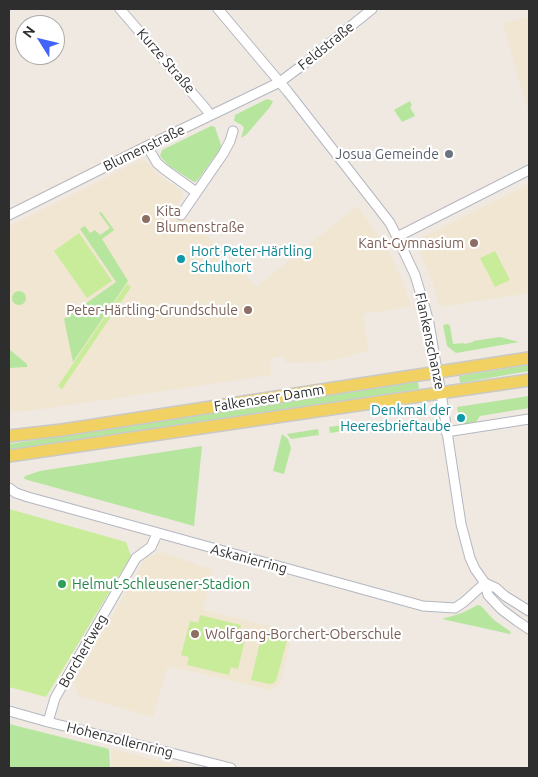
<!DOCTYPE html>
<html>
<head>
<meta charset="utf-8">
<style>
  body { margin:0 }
  #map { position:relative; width:538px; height:777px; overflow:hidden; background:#efe9e1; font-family:Ubuntu,sans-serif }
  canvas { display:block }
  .frame { position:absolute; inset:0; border:10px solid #2e2e2e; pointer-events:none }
  .north { position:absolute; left:15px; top:15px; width:50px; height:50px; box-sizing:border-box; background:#fff; border:1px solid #ababab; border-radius:50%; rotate:306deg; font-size:14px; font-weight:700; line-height:20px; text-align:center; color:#2e2e2e }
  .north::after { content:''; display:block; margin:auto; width:18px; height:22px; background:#4264fb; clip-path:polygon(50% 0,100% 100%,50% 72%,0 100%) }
</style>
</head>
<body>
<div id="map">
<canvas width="538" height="777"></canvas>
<div class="frame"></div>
<div class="north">N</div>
</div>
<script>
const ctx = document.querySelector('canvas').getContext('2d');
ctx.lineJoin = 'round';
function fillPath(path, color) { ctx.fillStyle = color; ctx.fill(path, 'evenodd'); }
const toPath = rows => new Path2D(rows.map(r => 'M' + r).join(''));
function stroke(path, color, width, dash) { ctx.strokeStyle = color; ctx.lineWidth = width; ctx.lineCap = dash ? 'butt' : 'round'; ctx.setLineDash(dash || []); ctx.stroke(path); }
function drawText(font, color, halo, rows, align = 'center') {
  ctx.font = font + ' Ubuntu,sans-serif'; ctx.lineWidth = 4.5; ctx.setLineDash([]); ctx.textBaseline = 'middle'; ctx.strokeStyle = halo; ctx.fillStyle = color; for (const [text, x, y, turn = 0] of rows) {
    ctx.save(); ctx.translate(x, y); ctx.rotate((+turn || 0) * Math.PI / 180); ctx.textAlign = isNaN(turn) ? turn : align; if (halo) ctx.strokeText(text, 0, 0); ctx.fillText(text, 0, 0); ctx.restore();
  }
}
fillPath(toPath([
  [529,16,529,114,503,24],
  [141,160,147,162,157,174,181,191,183,197,175,209,201,229,256,287,357,206,383,242,393,260,401,278,411,306,363,314,369,350,342,358,318,362,285,363,284,356,270,358,271,375,42,409,9,413,9,368,26,367,27,364,9,349,9,226],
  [529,184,529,293,440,307,431,278,418,248,421,238],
  [161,552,213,570,203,610,286,630,291,638,281,683,270,690,168,666,153,717,78,696,74,682,146,557],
  [111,749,188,768,112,768]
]), '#f0e6d1');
fillPath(toPath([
  [267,99,273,101,270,107,246,135,241,138,244,128,242,125,234,121,235,115],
  [410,101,412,106,410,107,415,116,402,122,394,110],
  [211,126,215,127,221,145,220,149,197,181,194,182,168,165,160,156,162,150],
  [101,212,114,230,102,239,128,281,73,362,64,319,116,282,80,229,85,226,90,233,95,230,100,235,110,228,99,213],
  '12 298a7 7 0 1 1 14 0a7 7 0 1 1-14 0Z',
  [448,324,450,326,453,344,463,343,464,344,473,342,473,341,500,337,519,342,456,353,447,346,443,325],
  [9,349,27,364,27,367,9,368],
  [529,365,529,371,460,383,459,376],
  [418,382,419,389,9,451,9,444],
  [529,396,529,408,480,416,474,425,460,427,457,407],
  [373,421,374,426,330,433,329,427],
  [318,429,319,435,291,439,287,434],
  [282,434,288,439,291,448,284,474,273,471],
  [202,446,194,526,24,479,25,476,40,471],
  [478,605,481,606,494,620,511,632,510,634,442,619,462,613],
  [9,724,109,749,110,768,9,768]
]), '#b6e59e');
fillPath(toPath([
  [79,233,112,281,87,298,54,251],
  [495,251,510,280,495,287,480,258],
  [127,284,131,287,62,389,58,386],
  [9,509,126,542,131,556,46,697,9,687],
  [200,615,241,625,239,633,246,635,238,669,231,667,229,675,187,665,189,657,181,655,190,621,198,623],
  [263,630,282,634,286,637,287,640,277,678,274,683,269,684,251,680]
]), '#c9ec9a');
const minor = toPath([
  [120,9,206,109,210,115],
  [218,9,288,92,383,214,390,223,397,237,415,275,425,308,429,323,444,412,461,524,470,558,475,569,485,583,496,588,505,596,529,611],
  [147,146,157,163,164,169,196,192],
  [9,215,147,146,280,82,304,64,372,9],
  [181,215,223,154,230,141,233,131],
  [397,237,529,170],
  [446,432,529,419],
  [9,488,16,493,28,497,423,606,455,608,464,602,485,583],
  [485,583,488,595,501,609,517,621,529,629],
  [9,711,48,722,231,768],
  [48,722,55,698,136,558,151,547,157,534]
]);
const major = toPath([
  [9,436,62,430,529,358],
  [9,456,529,380]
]);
stroke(minor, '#b4b7c1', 11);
stroke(major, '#c9c9c9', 14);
stroke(minor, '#fff', 9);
stroke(major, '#f2d163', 11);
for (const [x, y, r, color] of [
  [449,154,5,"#6b7280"],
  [146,219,5,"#8d6e63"],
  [474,243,5,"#8d6e63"],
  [181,259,5,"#0f9aa8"],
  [248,310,5,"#8d6e63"],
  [461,418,5,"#0f9aa8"],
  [62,584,5,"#2e9e5b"],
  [195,634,5,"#8d6e63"]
]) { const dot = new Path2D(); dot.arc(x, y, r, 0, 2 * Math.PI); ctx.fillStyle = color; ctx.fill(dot); stroke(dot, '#fff', 2); }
drawText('14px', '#2e2e2e', '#fff', [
  ["Feldstraße",326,46,-39],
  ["Kurze Straße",166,61,49],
  ["Blumenstraße",144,148,-26],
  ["Flankenschanze",430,341,78],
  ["Falkenseer Damm",269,398,-9],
  ["Askanierring",249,559,15],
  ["Borchertweg",83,651,-60],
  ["Hohenzollernring",120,740,14]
]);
drawText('14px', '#5b616d', '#fff', [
  ["Josua Gemeinde",439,154]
], 'right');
drawText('14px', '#785e54', '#fff', [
  ["Kita",156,211],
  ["Blumenstraße",156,227],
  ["Kant-Gymnasium",464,243,"right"],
  ["Peter-Härtling-Grundschule",238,310,"right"],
  ["Wolfgang-Borchert-Oberschule",205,634]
], 'left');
drawText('14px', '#0d838f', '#fff', [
  ["Hort Peter-Härtling",191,251],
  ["Schulhort",191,267],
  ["Denkmal der",451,410,"right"],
  ["Heeresbrieftaube",451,426,"right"]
], 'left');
drawText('14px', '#27864d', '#fff', [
  ["Helmut-Schleusener-Stadion",72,584]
], 'left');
</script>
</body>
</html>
